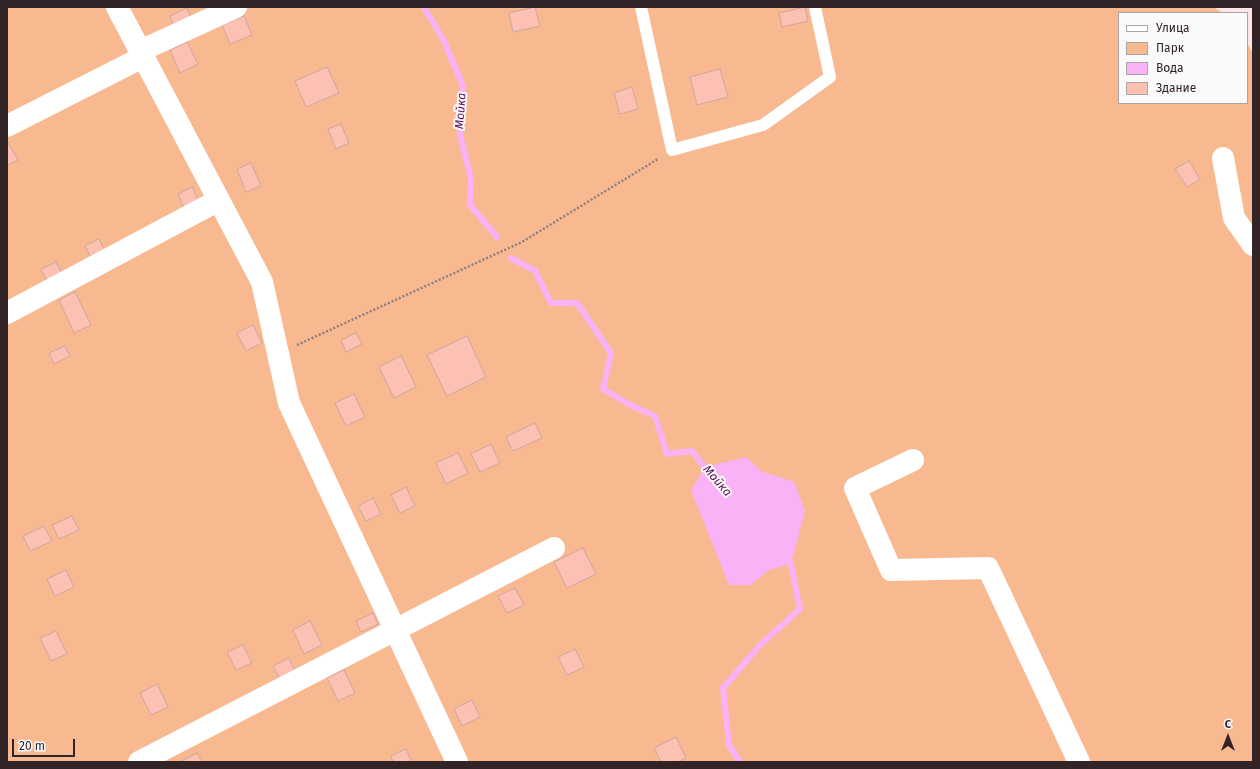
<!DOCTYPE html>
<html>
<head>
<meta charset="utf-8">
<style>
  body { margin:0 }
  #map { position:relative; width:1260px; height:769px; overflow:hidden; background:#fde6e8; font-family:"Fira Sans",sans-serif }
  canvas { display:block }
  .frame { position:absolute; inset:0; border:8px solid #322426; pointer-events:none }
  .legend { position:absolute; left:1118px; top:12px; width:130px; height:92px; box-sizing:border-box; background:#fafafa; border:1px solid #aaa4a5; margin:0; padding:5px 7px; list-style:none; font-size:12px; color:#322426 }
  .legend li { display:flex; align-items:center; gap:8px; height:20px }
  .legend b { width:20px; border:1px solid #aaa4a5 }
  .north { position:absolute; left:1208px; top:717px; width:40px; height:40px; -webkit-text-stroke:3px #fafafa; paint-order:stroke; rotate:0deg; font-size:11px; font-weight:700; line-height:16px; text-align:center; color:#322426 }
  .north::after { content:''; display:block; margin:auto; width:14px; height:18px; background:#322426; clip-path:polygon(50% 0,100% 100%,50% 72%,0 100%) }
  .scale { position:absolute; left:12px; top:739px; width:63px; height:18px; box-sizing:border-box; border:2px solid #322426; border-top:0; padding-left:5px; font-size:12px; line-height:14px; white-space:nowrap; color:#322426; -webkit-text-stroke:3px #fafafa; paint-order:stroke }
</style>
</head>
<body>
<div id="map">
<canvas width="1260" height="769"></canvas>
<div class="frame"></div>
<ul class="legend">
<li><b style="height:5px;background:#fff"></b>Улица</li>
<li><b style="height:11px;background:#f8b991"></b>Парк</li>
<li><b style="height:11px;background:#fab2f6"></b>Вода</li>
<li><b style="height:11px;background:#fdc1b4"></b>Здание</li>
</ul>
<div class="north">С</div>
<div class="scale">20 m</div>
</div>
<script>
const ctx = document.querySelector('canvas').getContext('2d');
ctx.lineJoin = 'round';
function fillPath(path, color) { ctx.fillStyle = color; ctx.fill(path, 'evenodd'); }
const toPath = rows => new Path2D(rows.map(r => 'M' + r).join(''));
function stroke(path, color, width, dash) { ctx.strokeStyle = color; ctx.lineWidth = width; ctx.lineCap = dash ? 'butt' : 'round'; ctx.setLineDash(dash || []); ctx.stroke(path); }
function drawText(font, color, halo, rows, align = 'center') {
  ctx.font = font + ' "Fira Sans",sans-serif'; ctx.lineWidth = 4; ctx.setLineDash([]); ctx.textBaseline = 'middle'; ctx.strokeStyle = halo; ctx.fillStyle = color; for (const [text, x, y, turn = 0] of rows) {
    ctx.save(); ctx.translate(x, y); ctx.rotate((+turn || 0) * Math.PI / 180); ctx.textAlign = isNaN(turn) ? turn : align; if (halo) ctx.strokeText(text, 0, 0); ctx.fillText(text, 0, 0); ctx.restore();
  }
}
fillPath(toPath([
  [7,7,1213,7,1223,13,1119,13,1119,103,1247,103,1247,43,1253,54,1253,762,7,762]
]), '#f8b991');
fillPath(toPath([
  [746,457,761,471,794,482,805,511,791,564,769,570,751,585,729,585,691,490,705,467]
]), '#fab2f6');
stroke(toPath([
  [424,7,444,41,463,86,460,135,471,179,470,205,497,237],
  [511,258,535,271,551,303,577,303,611,353,603,389,632,406,655,416,667,454,692,451,709,473],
  [740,762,729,745,723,688,762,643,800,609,791,564,788,558]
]), '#fab2f6', 6);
const building = toPath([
  [535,7,540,26,513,32,509,13,535,7],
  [805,7,808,21,782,27,779,13,805,7],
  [187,8,192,21,175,28,170,16,187,8],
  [244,16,252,35,230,44,222,25,244,16],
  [187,42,198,64,180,73,170,50,187,42],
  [327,67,339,93,306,107,295,81,327,67],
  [720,69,728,97,697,105,690,77,720,69],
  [632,87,638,109,620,114,614,93,632,87],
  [341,124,349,143,336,149,328,129,341,124],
  [7,141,18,160,7,165,7,141],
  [1189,161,1200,179,1187,187,1175,169,1189,161],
  [251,163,261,186,246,192,237,169,251,163],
  [192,187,201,207,187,214,178,194,192,187],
  [99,239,107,255,93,262,85,246,99,239],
  [56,262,64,277,49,285,41,269,56,262],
  [75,292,91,325,74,333,59,300,75,292],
  [253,325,262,343,246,351,237,333,253,325],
  [356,333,362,344,346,352,341,340,356,333],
  [467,336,486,377,447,396,427,355,467,336],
  [65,346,70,356,54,364,49,353,65,346],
  [401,356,416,387,394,398,379,367,401,356],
  [354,394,365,417,346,426,335,403,354,394],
  [535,423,542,438,513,451,506,437,535,423],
  [491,444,500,463,480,472,471,454,491,444],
  [458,453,468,473,446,484,436,463,458,453],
  [406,487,415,506,400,513,391,495,406,487],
  [373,498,381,514,366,521,358,506,373,498],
  [72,516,79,530,59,539,52,525,72,516],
  [44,526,52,541,30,551,23,536,44,526],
  [583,548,596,574,567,588,554,562,583,548],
  [66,570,74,587,55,596,47,579,66,570],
  [515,588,524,605,507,613,498,596,515,588],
  [373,613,378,624,361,632,356,621,373,613],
  [310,621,322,645,304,654,293,630,310,621],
  [56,631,67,654,51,661,40,638,56,631],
  [243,645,252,663,236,670,227,652,243,645],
  [575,649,584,667,567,675,558,657,575,649],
  [289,658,295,671,280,679,273,666,289,658],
  [344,670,355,693,338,701,327,678,344,670],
  [157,684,168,707,151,715,140,693,157,684],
  [472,700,480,717,462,726,454,709,472,700],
  [676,737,686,758,678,762,661,762,654,748,676,737],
  [406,749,412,762,393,762,391,756,406,749],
  [197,753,202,762,180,762,197,753]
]);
fillPath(building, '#fdc1b4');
stroke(building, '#cca8a1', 1);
stroke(toPath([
  [297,345,522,242,658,159]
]), '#907d7f', 2.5, [2, 2]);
stroke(toPath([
  [641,7,672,150,763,125,830,77,815,7]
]), '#fff', 12);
stroke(toPath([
  [117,7,262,282,289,403,457,762],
  [140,51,236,7],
  [7,126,143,57],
  [1223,158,1234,218,1253,245],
  [7,313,219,200],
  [913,460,855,488,891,570,988,568,1079,762],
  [139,762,554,548]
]), '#fff', 22);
drawText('italic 12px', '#5e055d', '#fafafa', [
  ["Мойка",461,111,-86],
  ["Мойка",717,481,49]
]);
</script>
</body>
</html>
